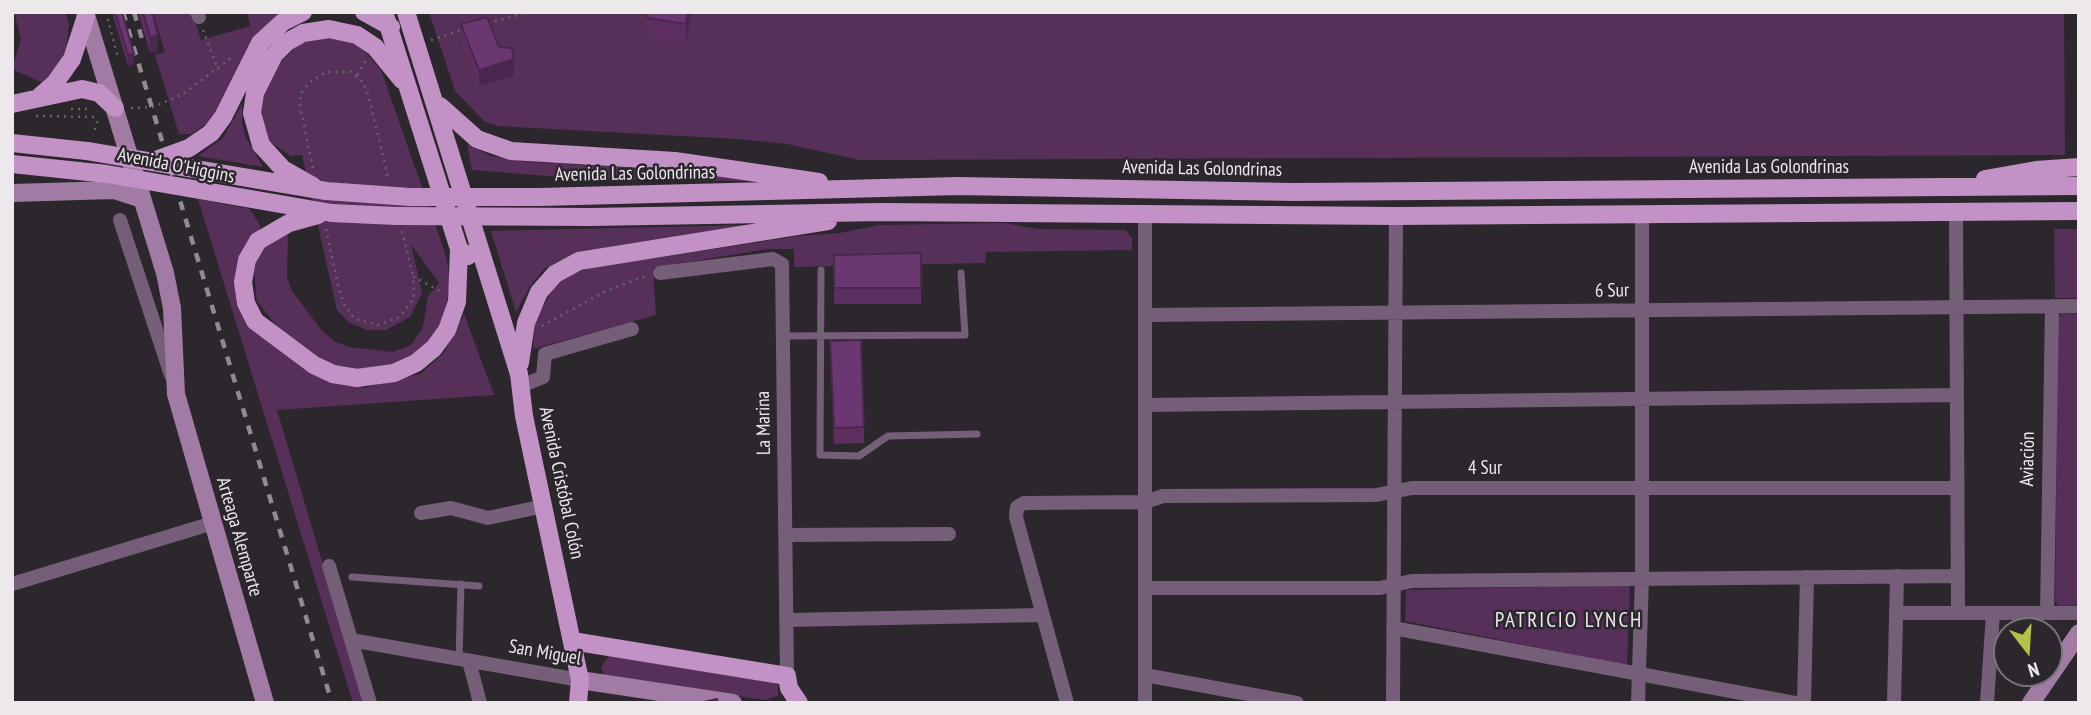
<!DOCTYPE html>
<html>
<head>
<meta charset="utf-8">
<style>
  body { margin:0 }
  #map { position:relative; width:2091px; height:715px; overflow:hidden; background:#2c272d; font-family:"PT Sans Narrow",sans-serif }
  canvas { display:block }
  .frame { position:absolute; inset:0; border:14px solid #ece8ec; pointer-events:none }
  .north { position:absolute; left:1993px; top:617px; width:70px; height:70px; box-sizing:border-box; background:#2c272d; border:2px solid #797479; border-radius:50%; rotate:163deg; font-size:19px; font-weight:700; line-height:28px; text-align:center; color:#ece8ec }
  .north::after { content:''; display:block; margin:auto; width:24px; height:32px; background:#b6c148; clip-path:polygon(50% 0,100% 100%,50% 72%,0 100%) }
</style>
</head>
<body>
<div id="map">
<canvas width="2091" height="715"></canvas>
<div class="frame"></div>
<div class="north">N</div>
</div>
<script>
const ctx = document.querySelector('canvas').getContext('2d');
ctx.lineJoin = 'round';
function fillPath(path, color) { ctx.fillStyle = color; ctx.fill(path, 'evenodd'); }
const toPath = rows => new Path2D(rows.map(r => 'M' + r).join(''));
function stroke(path, color, width, dash) { ctx.strokeStyle = color; ctx.lineWidth = width; ctx.lineCap = dash ? 'butt' : 'round'; ctx.setLineDash(dash || []); ctx.stroke(path); }
function drawText(font, color, halo, rows, align = 'center') {
  ctx.font = font + ' "PT Sans Narrow",sans-serif'; ctx.lineWidth = 5; ctx.setLineDash([]); ctx.textBaseline = 'middle'; ctx.strokeStyle = halo; ctx.fillStyle = color; for (const [text, x, y, turn = 0] of rows) {
    ctx.save(); ctx.translate(x, y); ctx.rotate((+turn || 0) * Math.PI / 180); ctx.textAlign = isNaN(turn) ? turn : align; if (halo) ctx.strokeText(text, 0, 0); ctx.fillText(text, 0, 0); ctx.restore();
  }
}
fillPath(toPath([
  [14,12,65,12,69,25,66,49,57,70,43,83,12,69,21,39],
  [153,12,192,12,201,40,250,26,247,12,283,12,245,53,223,104,211,121,191,134,179,134,155,55,165,52],
  [429,12,2064,12,2065,155,860,160,787,144,737,139,497,126,484,121,455,91],
  [324,37,338,37,360,46,381,70,446,256,450,281,445,319,424,349,388,368,354,372,329,364,279,329,257,301,254,270,260,251,288,232,287,277,292,291,323,332,336,342,349,347,393,352,411,345,423,327,428,296,439,283,411,244,422,293,410,317,386,330,367,330,350,323,337,310,302,155,291,156,264,138,259,124,263,94,281,62,298,44],
  [242,104,242,123,246,138,263,167,198,156,223,138],
  [467,144,491,156,528,162,686,171,748,181,585,179,472,170],
  [198,199,250,209,261,227,242,254,240,306,328,380,364,388,420,374,444,353,464,314,494,395,277,410,364,703,353,703],
  [1004,223,1039,229,1126,230,1132,238,1132,250,986,252,985,263,794,267,794,249,767,249,653,268,656,315,533,349,535,322,555,285,571,274,591,268,799,236,840,233,879,225],
  [749,225,578,253,544,269,530,286,516,312,491,231],
  [2054,229,2079,229,2079,298,2055,298],
  [2061,313,2079,314,2079,605,2059,606,2055,602,2058,319],
  [1630,585,1627,665,1405,621,1406,590],
  [609,656,772,682,778,685,778,696,764,700,604,675,601,667]
]), '#57305a');
stroke(toPath([
  [106,12,118,58],
  [488,23,529,12],
  [203,30,218,70],
  [431,40,461,30],
  [357,75,366,60],
  [131,108,153,107,183,94,234,56],
  [71,109,89,109],
  [36,116,94,117,97,122,93,135],
  [313,168,300,106,301,93,310,82,326,72,351,72,362,81,368,94,389,181],
  [326,229,339,290,345,306,355,319,378,325,400,317,414,298,413,276,443,293],
  [402,231,413,276],
  [542,326,606,291,646,276]
]), '#676368', 2.5, [2, 5]);
stroke(toPath([
  [821,270,820,455,859,456,888,436,977,434],
  [783,336,965,335,961,273],
  [352,577,479,586],
  [459,659,461,584]
]), '#755e77', 7);
stroke(toPath([
  [197,12,199,17],
  [1956,212,1958,613],
  [1145,214,1145,703],
  [120,220,171,375],
  [660,273,773,259,782,264,787,676],
  [1145,315,2079,306],
  [521,386,543,377,545,354,632,329],
  [1145,405,1956,395],
  [421,513,451,508,488,518,544,506],
  [786,535,949,534],
  [329,566,370,703],
  [12,584,213,523],
  [1145,588,1380,588,1412,581,1958,576],
  [1896,613,2079,613],
  [2047,613,2052,306],
  [786,620,1042,615],
  [1393,628,1795,703],
  [351,640,580,680],
  [469,661,480,703],
  [1145,675,1297,703],
  [1067,703,1016,517,1017,507,1024,503,1145,502,1163,496,1376,495,1412,488,1957,488],
  [1393,703,1396,216],
  [1638,703,1642,577,1642,214],
  [1804,703,1807,577],
  [1894,703,1897,576],
  [1987,703,1993,613]
]), '#755e77', 14);
stroke(toPath([
  [85,12,165,273,172,308,176,394,265,703],
  [12,193,114,190,142,199],
  [580,680,733,703],
  [2031,703,2079,633]
]), '#a17ba3', 18);
stroke(toPath([
  [364,12,391,27],
  [384,12,459,249,468,256],
  [406,12,519,374,524,416,580,680,578,703],
  [40,96,55,83,72,59,86,16],
  [12,104,82,89,99,93,115,108],
  [440,106,477,139,511,151,675,161,819,182],
  [211,133,223,117,260,43,283,22,303,12],
  [12,143,87,151],
  [261,145,252,113,255,93,274,55,287,42,303,33,329,29,357,35,375,47,402,80],
  [1985,179,2036,170,2079,167],
  [540,197,958,186,1294,192,2079,186],
  [332,213,396,216],
  [591,217,882,212,1396,216,2079,211],
  [258,241,247,260,243,282,246,303,255,321,314,365,333,374,357,378,394,373,416,363,434,348,447,330,457,302,459,249],
  [520,363,526,323,539,292,555,274,579,261,828,221],
  [572,641,787,676,789,688,799,703]
]), '#c291c5', 18);
stroke(toPath([
  [123,12,332,703],
  [134,12,142,39]
]), '#8f8b90', 4.5, [9, 9]);
stroke(toPath([
  [261,145,283,169,313,186],
  [87,151,326,191,410,197,540,197],
  [153,161,189,148,211,133],
  [12,164,107,174,332,213],
  [396,216,591,217],
  [258,241,289,223,318,215]
]), '#c291c5', 18);
fillPath(toPath([
  [112,12,122,12,134,64,128,66],
  [138,12,152,12,158,51,150,53],
  [692,12,686,44,647,39,647,18],
  [461,24,499,47,514,75,479,86,461,40],
  [921,253,921,304,834,304,834,255],
  [830,341,864,427,864,443,834,444]
]), '#5c2f60');
fillPath(toPath([
  [688,12,692,12,686,44,686,24],
  [158,35,158,51,150,53,150,37],
  [134,54,134,64,128,66,128,55],
  [514,59,514,75,479,86,479,70]
]), '#4b264e');
const building = toPath([
  [115,12,122,12,134,54,128,55,115,12],
  [143,12,152,12,158,35,150,37,143,12],
  [648,12,688,12,686,24,647,18,648,12],
  [487,17,499,47,512,48,514,59,479,70,461,24,487,17],
  [921,253,921,288,834,288,834,255,921,253],
  [861,340,864,427,834,428,830,341,861,340],
  [717,699,718,703,699,703,717,699]
]);
fillPath(building, '#6b3770');
stroke(building, '#4b264e', 2);
drawText('19px', '#ece8ec', '#2c272d', [
  ["Avenida O'Higgins",176,166,11],
  ["Avenida Las Golondrinas",1769,168],
  ["Avenida Las Golondrinas",1202,169,1],
  ["Avenida Las Golondrinas",635,174,-1],
  ["6 Sur",1612,291,-1],
  ["La Marina",764,423,-91],
  ["Aviación",2028,459,-89],
  ["4 Sur",1485,469],
  ["Avenida Cristóbal Colón",561,483,78],
  ["Arteaga Alemparte",239,537,74],
  ["San Miguel",545,653,10]
]);
ctx.letterSpacing = '2px';
drawText('21px', '#ece8ec', '#2c272d', [
  ["PATRICIO LYNCH",1569,621]
]);
ctx.letterSpacing = '0px';
</script>
</body>
</html>
